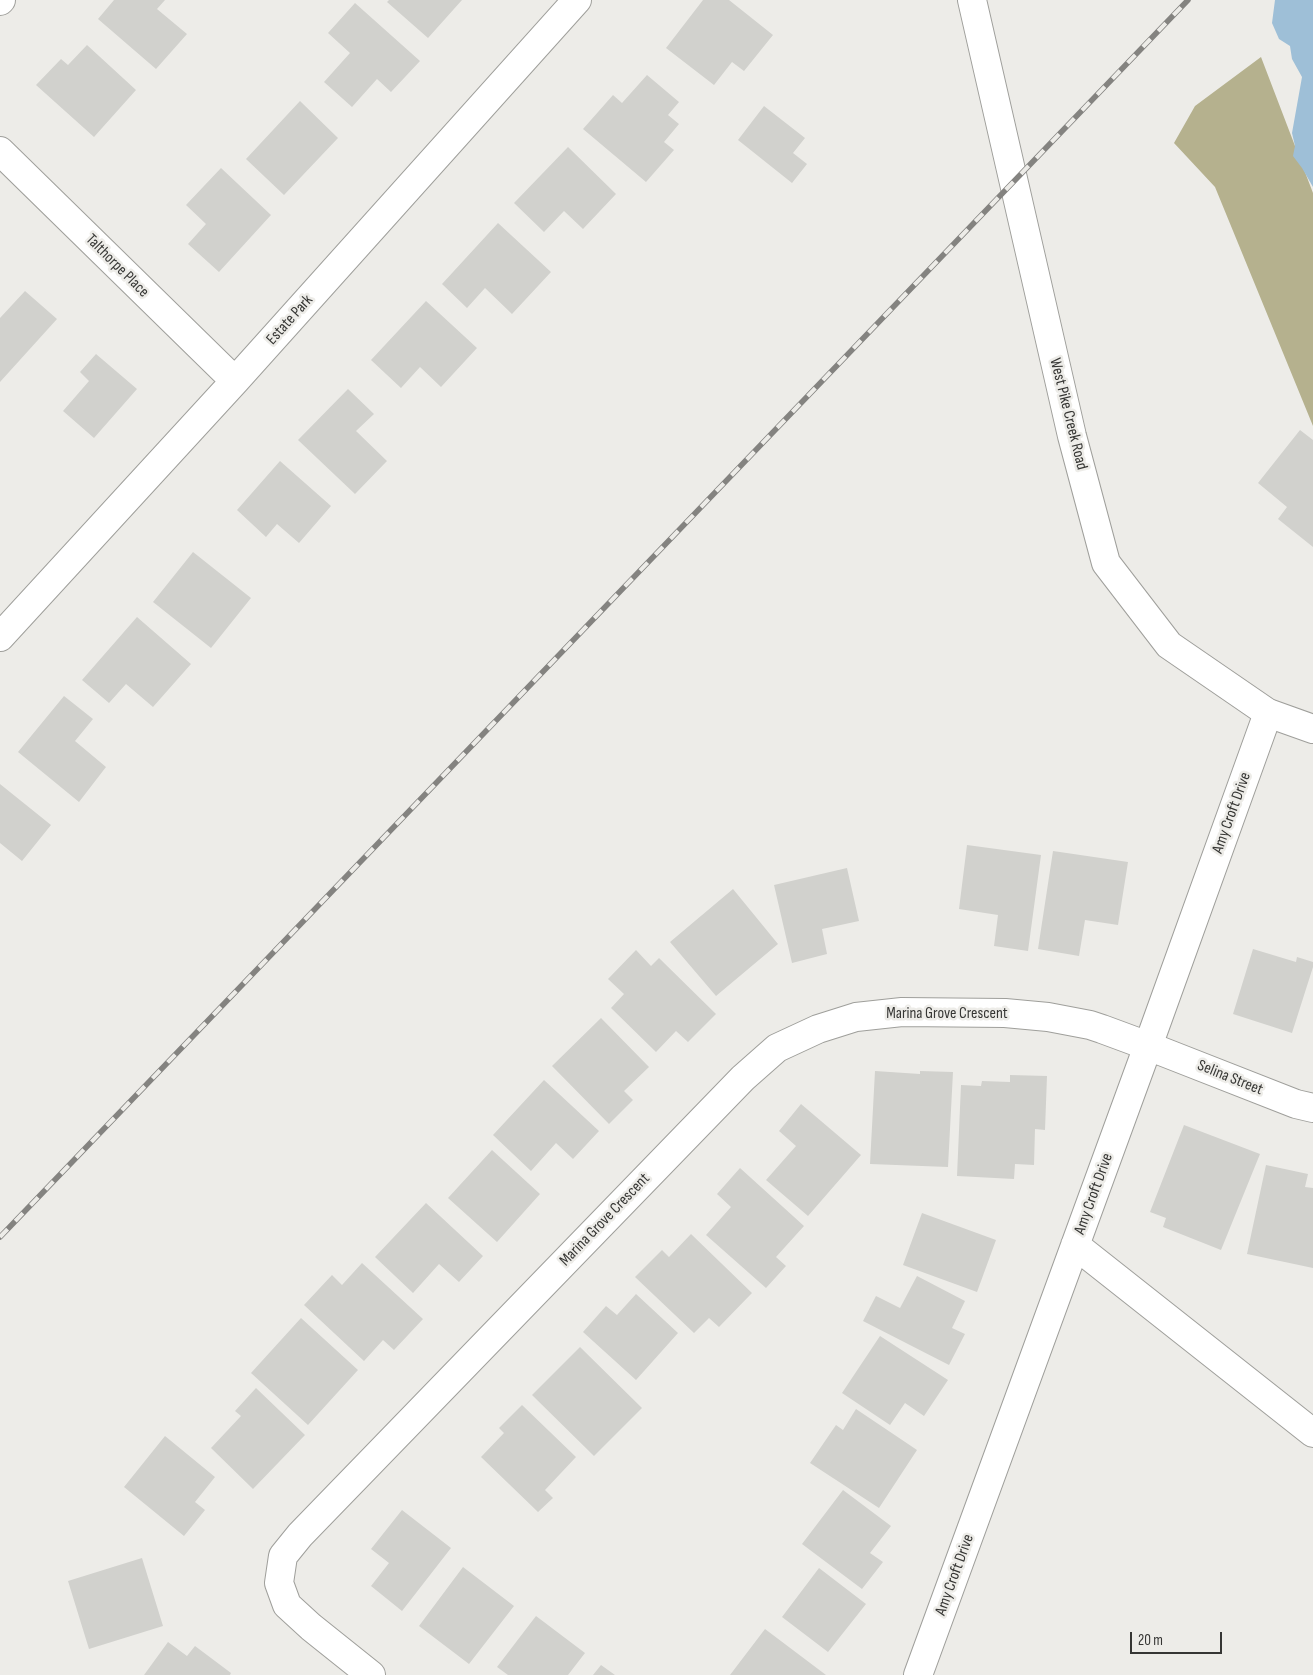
<!DOCTYPE html>
<html>
<head>
<meta charset="utf-8">
<style>
  body { margin:0 }
  #map { position:relative; width:1313px; height:1675px; overflow:hidden; background:#edece8; font-family:"Sofia Sans Condensed",sans-serif }
  canvas { display:block }
  .scale { position:absolute; left:1130px; top:1632px; width:92px; height:22px; box-sizing:border-box; border:2px solid #363634; border-top:0; padding-left:6px; font-size:15px; line-height:18px; white-space:nowrap; color:#363634; -webkit-text-stroke:4px #edece8; paint-order:stroke }
</style>
</head>
<body>
<div id="map">
<canvas width="1313" height="1675"></canvas>
<div class="scale">20 m</div>
</div>
<script>
const ctx = document.querySelector('canvas').getContext('2d');
ctx.lineJoin = 'round';
function fillPath(path, color) { ctx.fillStyle = color; ctx.fill(path, 'evenodd'); }
const toPath = rows => new Path2D(rows.map(r => 'M' + r).join(''));
function stroke(path, color, width, dash) { ctx.strokeStyle = color; ctx.lineWidth = width; ctx.lineCap = dash ? 'butt' : 'round'; ctx.setLineDash(dash || []); ctx.stroke(path); }
function drawText(font, color, halo, rows, align = 'center') {
  ctx.font = font + ' "Sofia Sans Condensed",sans-serif'; ctx.lineWidth = 5; ctx.setLineDash([]); ctx.textBaseline = 'middle'; ctx.strokeStyle = halo; ctx.fillStyle = color; for (const [text, x, y, turn = 0] of rows) {
    ctx.save(); ctx.translate(x, y); ctx.rotate((+turn || 0) * Math.PI / 180); ctx.textAlign = isNaN(turn) ? turn : align; if (halo) ctx.strokeText(text, 0, 0); ctx.fillText(text, 0, 0); ctx.restore();
  }
}
fillPath(toPath([
  [1261,57,1313,193,1313,426,1215,187,1174,143,1195,106]
]), '#b5b18e');
fillPath(toPath([
  [1275,0,1313,0,1313,187,1302,168,1293,156,1295,146,1292,133,1302,77,1292,59,1290,46,1279,39,1272,23]
]), '#9ebfd7');
fillPath(toPath([
  [114,0,165,0,157,9,187,34,156,69,98,19],
  [389,0,462,0,428,38,387,2],
  [703,0,729,0,773,35,744,71,732,62,714,85,666,48],
  [355,3,420,61,391,92,377,79,352,107,324,82,350,53,328,33],
  [87,45,136,90,94,137,36,85,61,59,68,65],
  [647,75,679,102,668,115,679,124,664,142,674,150,646,182,583,129,613,95,622,103],
  [300,101,338,138,284,195,246,159],
  [764,106,805,138,793,153,807,164,792,183,738,140],
  [568,147,616,194,583,229,564,211,544,232,514,203],
  [221,168,271,215,219,272,188,244,206,224,186,205],
  [498,223,551,272,512,314,485,288,467,308,442,284],
  [25,291,57,319,0,382,0,318],
  [426,301,477,348,441,387,420,367,401,388,371,360],
  [96,354,137,389,94,438,63,411,89,381,80,372],
  [348,389,374,414,356,431,387,461,355,494,298,440],
  [1300,430,1313,440,1313,547,1278,519,1287,507,1258,483],
  [280,461,331,506,299,543,277,524,266,537,237,510],
  [193,552,251,598,211,648,153,602],
  [137,617,191,664,153,707,126,684,109,703,82,680],
  [64,696,93,719,75,741,106,767,79,802,18,752],
  [0,784,51,825,22,861,0,843],
  [967,845,1041,855,1028,951,994,946,998,915,959,909],
  [1053,851,1128,862,1118,925,1085,920,1079,956,1038,949],
  [847,868,859,921,822,929,827,954,792,963,774,885],
  [733,889,778,944,716,996,670,942],
  [1253,949,1296,962,1297,957,1313,962,1313,967,1292,1033,1233,1014],
  [636,950,651,966,659,958,716,1014,688,1042,676,1031,656,1052,611,1008,624,994,608,979],
  [601,1018,649,1067,624,1091,633,1100,609,1124,552,1066],
  [875,1071,920,1074,920,1071,953,1072,948,1167,870,1164],
  [1010,1075,1047,1076,1045,1130,1035,1129,1034,1165,1015,1164,1014,1179,957,1176,961,1085,981,1086,982,1081,1010,1082],
  [544,1080,599,1131,573,1159,556,1143,531,1171,493,1135],
  [801,1104,861,1155,808,1216,766,1180,796,1146,779,1131],
  [1184,1125,1260,1154,1221,1250,1163,1227,1166,1218,1150,1212],
  [492,1150,540,1194,497,1242,448,1198],
  [1266,1165,1308,1174,1305,1187,1313,1188,1313,1268,1247,1254],
  [740,1168,804,1226,776,1257,786,1266,766,1288,706,1235,731,1207,717,1194],
  [426,1203,483,1256,459,1282,439,1264,413,1293,375,1257],
  [922,1213,996,1240,977,1292,903,1265],
  [691,1234,752,1293,719,1327,709,1318,694,1333,635,1277,662,1250,669,1257],
  [362,1263,423,1319,394,1350,383,1340,364,1361,304,1305,332,1275,342,1285],
  [917,1276,965,1301,952,1328,965,1334,949,1365,863,1321,876,1296,900,1308],
  [636,1294,678,1333,636,1380,583,1332,606,1306,617,1315],
  [301,1318,358,1370,308,1425,251,1373],
  [880,1336,948,1380,924,1416,905,1403,890,1425,842,1393],
  [580,1347,642,1408,594,1456,532,1395],
  [256,1388,305,1435,253,1489,211,1448,241,1416,235,1411],
  [522,1405,576,1457,545,1490,553,1498,538,1512,481,1457,504,1433,499,1428],
  [856,1409,917,1450,879,1508,810,1463,836,1425,843,1430],
  [165,1436,215,1477,195,1502,205,1510,184,1536,124,1487],
  [843,1490,891,1526,870,1553,883,1562,862,1589,802,1544],
  [402,1510,451,1548,402,1611,371,1586,389,1563,371,1549],
  [142,1558,163,1626,89,1649,68,1581],
  [463,1567,514,1606,469,1664,419,1626],
  [819,1568,866,1604,828,1652,782,1617],
  [536,1616,585,1653,568,1675,508,1675,497,1667],
  [765,1629,826,1675,730,1675],
  [168,1642,187,1656,195,1646,231,1673,230,1675,144,1675],
  [601,1665,615,1675,593,1675]
]), '#d1d1cd');
const minor = toPath([
  [0,1,1,0],
  [0,151,235,381],
  [0,637,235,381,577,0],
  [1075,1245,1313,1433],
  [371,1675,311,1627,287,1605,279,1583,283,1556,300,1535,743,1078,777,1048,818,1029,856,1017,902,1012,1005,1013,1048,1017,1090,1025,1102,1029,1148,1046,1296,1104,1313,1108],
  [918,1675,1148,1046,1268,713]
]);
const major = toPath([
  [972,0,1072,436,1106,563,1169,645,1268,713,1313,729]
]);
stroke(minor, '#9f9f9b', 30);
stroke(major, '#9f9f9b', 30);
stroke(minor, '#fff', 28);
stroke(major, '#fff', 28);
const rail = toPath([
  [0,1237,1188,0]
]);
stroke(rail, '#848380', 5.5);
stroke(rail, '#edece8', 4, [11]);
drawText('16px', '#363634', '#edece8', [
  ["Talthorpe Place",117,266,45],
  ["Estate Park",290,320,-48],
  ["West Pike Creek Road",1068,414,76],
  ["Amy Croft Drive",1232,813,-70],
  ["Marina Grove Crescent",947,1014],
  ["Selina Street",1230,1078,22],
  ["Amy Croft Drive",1094,1194,-70],
  ["Marina Grove Crescent",605,1220,-46],
  ["Amy Croft Drive",955,1575,-70]
]);
</script>
</body>
</html>
